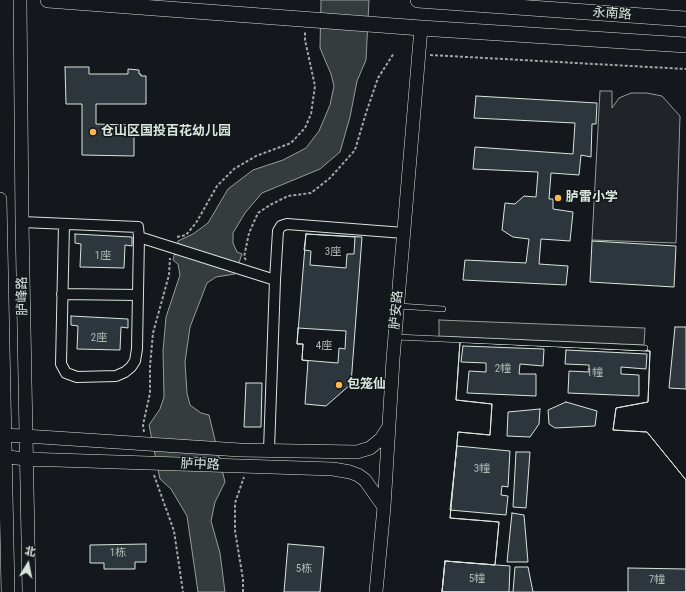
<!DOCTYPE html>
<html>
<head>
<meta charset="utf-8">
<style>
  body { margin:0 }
  #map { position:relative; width:686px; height:592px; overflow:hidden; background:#14181c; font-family:"Roboto Condensed","Noto Sans SC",sans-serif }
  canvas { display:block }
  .north { position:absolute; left:8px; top:544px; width:40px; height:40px; -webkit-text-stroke:3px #14181c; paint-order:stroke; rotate:10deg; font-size:11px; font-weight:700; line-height:16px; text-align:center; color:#d8e6dc }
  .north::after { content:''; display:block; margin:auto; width:14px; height:18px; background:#d8e6dc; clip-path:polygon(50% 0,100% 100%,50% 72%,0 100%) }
</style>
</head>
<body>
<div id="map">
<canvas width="686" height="592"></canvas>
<div class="north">北</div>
</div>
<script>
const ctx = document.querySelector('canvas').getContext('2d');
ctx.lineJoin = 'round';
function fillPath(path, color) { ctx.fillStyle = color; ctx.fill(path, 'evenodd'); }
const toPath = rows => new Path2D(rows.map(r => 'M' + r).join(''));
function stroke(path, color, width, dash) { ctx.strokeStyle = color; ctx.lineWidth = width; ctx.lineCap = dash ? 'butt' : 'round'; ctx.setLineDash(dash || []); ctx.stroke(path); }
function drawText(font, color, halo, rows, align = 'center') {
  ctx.font = font + ' "Roboto Condensed","Noto Sans SC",sans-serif'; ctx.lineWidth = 3; ctx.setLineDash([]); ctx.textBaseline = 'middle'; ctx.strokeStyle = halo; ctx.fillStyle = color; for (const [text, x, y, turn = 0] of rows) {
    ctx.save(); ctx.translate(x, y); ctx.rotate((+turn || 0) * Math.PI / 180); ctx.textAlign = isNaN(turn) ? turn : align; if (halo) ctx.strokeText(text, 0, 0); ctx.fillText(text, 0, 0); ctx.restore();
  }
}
const green = toPath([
  [600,91,612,91,612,108,619,98,631,93,647,93,662,96,680,116,676,243,592,240,600,91]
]);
fillPath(green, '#202428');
stroke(green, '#939e99', 1);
const parking = toPath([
  [439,320,645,328,644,345,439,336,439,320]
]);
fillPath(parking, '#24282b');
stroke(parking, '#939e99', 1);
const water = toPath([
  [321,0,369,0,366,60,357,81,350,117,340,152,320,169,262,193,245,213,233,233,233,243,237,252,242,254,235,274,216,277,207,283,190,327,185,362,187,393,190,405,201,413,209,415,225,482,215,502,211,521,220,553,225,592,198,592,187,516,171,489,160,479,149,425,160,409,164,397,163,351,166,317,180,275,178,264,173,260,178,241,193,234,208,223,228,189,253,170,283,160,306,148,319,131,330,105,334,86,331,74,320,48,321,0]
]);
fillPath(water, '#363b3e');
stroke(water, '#939e99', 1);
const building = toPath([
  [65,67,89,67,89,74,128,74,128,69,139,70,139,74,141,74,141,76,146,76,146,104,96,104,96,124,126,125,126,129,134,129,134,156,82,155,82,104,66,104,65,67],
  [476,96,597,103,596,124,592,124,591,157,581,155,579,175,551,173,549,199,553,199,553,209,573,212,570,241,541,239,539,264,568,266,566,285,463,280,465,260,526,263,529,239,513,237,502,230,505,203,515,204,524,196,536,197,538,172,473,169,475,147,573,154,575,123,474,118,476,96],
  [75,234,132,237,132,246,125,245,124,268,80,267,81,244,75,243,75,234],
  [306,234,355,237,354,254,347,254,346,268,310,265,311,251,304,250,306,234],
  [306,234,362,237,351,384,326,406,305,404,308,361,302,360,303,344,297,344,306,234],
  [592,241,676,246,674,287,590,282,592,241],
  [71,316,128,319,128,328,121,327,120,350,77,349,78,326,71,325,71,316],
  [675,327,686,327,686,389,669,388,675,327],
  [298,328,346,331,345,349,339,348,338,363,302,360,303,344,297,344,298,328],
  [460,342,650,351,648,402,616,408,613,430,647,432,686,480,686,592,442,592,445,561,495,565,499,522,450,518,458,432,490,435,492,404,456,400,460,342],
  [566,402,597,411,595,426,555,428,549,424,548,410,566,402],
  [540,409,539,424,530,437,507,436,508,412,540,409],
  [460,342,650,351,648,402,616,408,613,430,647,432,686,480,686,592,533,592,528,567,515,567,513,592,442,592,445,561,495,565,499,522,450,518,458,432,490,435,492,404,456,400,460,342],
  [516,452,530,452,526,508,513,507,516,452],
  [512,513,524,515,528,562,507,562,512,513],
  [463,346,544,349,543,366,520,364,519,374,536,374,536,396,467,393,469,371,486,372,486,363,461,362,463,346],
  [566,350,647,354,646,369,621,367,621,374,639,375,639,396,568,393,569,371,589,372,589,365,565,364,566,350],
  [246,383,262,383,261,427,244,427,246,383],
  [457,446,510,451,508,487,502,486,501,495,508,496,506,515,450,510,457,446],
  [146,544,146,562,135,562,135,569,104,569,104,563,90,563,90,545,146,544],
  [288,544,324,547,320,592,284,592,288,544],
  [445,561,510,566,509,592,442,592,445,561],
  [628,568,686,569,686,592,628,592,628,568]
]);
fillPath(building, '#2c363c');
stroke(building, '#d8e6dc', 1);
const service = toPath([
  [399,306,443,309],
  [396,337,645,348]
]);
const minor = toPath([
  [22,222,138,227,139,237,275,280,278,231,281,226,287,224,404,233],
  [64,224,61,364,66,373,77,377,116,376,125,372,131,367,135,361,137,349,139,237],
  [62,294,138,295],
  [269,450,275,280]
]);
const tertiary = toPath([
  [20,0,22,222,29,592],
  [0,199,8,592],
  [0,435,25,436,240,450,357,452,370,448,381,439,388,428],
  [0,456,25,459,333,469,350,472,358,475,365,480,384,507],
  [376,592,384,507,393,359,421,28]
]);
const secondary = toPath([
  [48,0,421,28,686,45],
  [418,0,686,19]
]);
stroke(service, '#d8e6dc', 6);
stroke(minor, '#d8e6dc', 12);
stroke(tertiary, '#d8e6dc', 14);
stroke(secondary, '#d8e6dc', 16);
stroke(toPath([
  [430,55,686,69],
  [177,237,186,235,196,223,217,186,234,169,256,156,291,143,305,128,311,114,315,86,305,40,305,32],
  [246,260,244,257,249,233,258,213,270,205,288,196,311,193,330,178,355,150,366,113,378,78,394,53],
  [144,432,143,425,150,393,150,366,153,333,169,275,170,258],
  [154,475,174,531,183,592],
  [243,592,243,579,235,531,235,503,244,477]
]), '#9da8a2', 2, [3, 2]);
stroke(service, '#14181c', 5);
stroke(minor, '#14181c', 10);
stroke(tertiary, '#14181c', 13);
stroke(secondary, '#14181c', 15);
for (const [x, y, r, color] of [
  [93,132,4,"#ffb74d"],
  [558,198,4,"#ffb74d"],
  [339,385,4,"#ffb74d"]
]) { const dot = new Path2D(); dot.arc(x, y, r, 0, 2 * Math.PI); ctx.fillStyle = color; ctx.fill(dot); stroke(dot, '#14181c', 1.5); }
drawText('11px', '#adbab4', null, [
  ["3座",333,252],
  ["1座",103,256],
  ["2座",99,338],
  ["4座",324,346],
  ["2幢",503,369],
  ["1幢",595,373],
  ["3幢",482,469],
  ["1栋",118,553],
  ["5栋",304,569],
  ["5幢",477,579],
  ["7幢",657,580]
]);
drawText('13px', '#d8e6dc', '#14181c', [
  ["永南路",612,14,4],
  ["胪峰路",23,296,-91],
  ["胪安路",397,310,-85],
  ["胪中路",200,465,2]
]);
drawText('bold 13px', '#d8e6dc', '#14181c', [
  ["仓山区国投百花幼儿园",101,132],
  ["胪雷小学",566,198],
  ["包笼仙",347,385]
], 'left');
</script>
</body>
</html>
